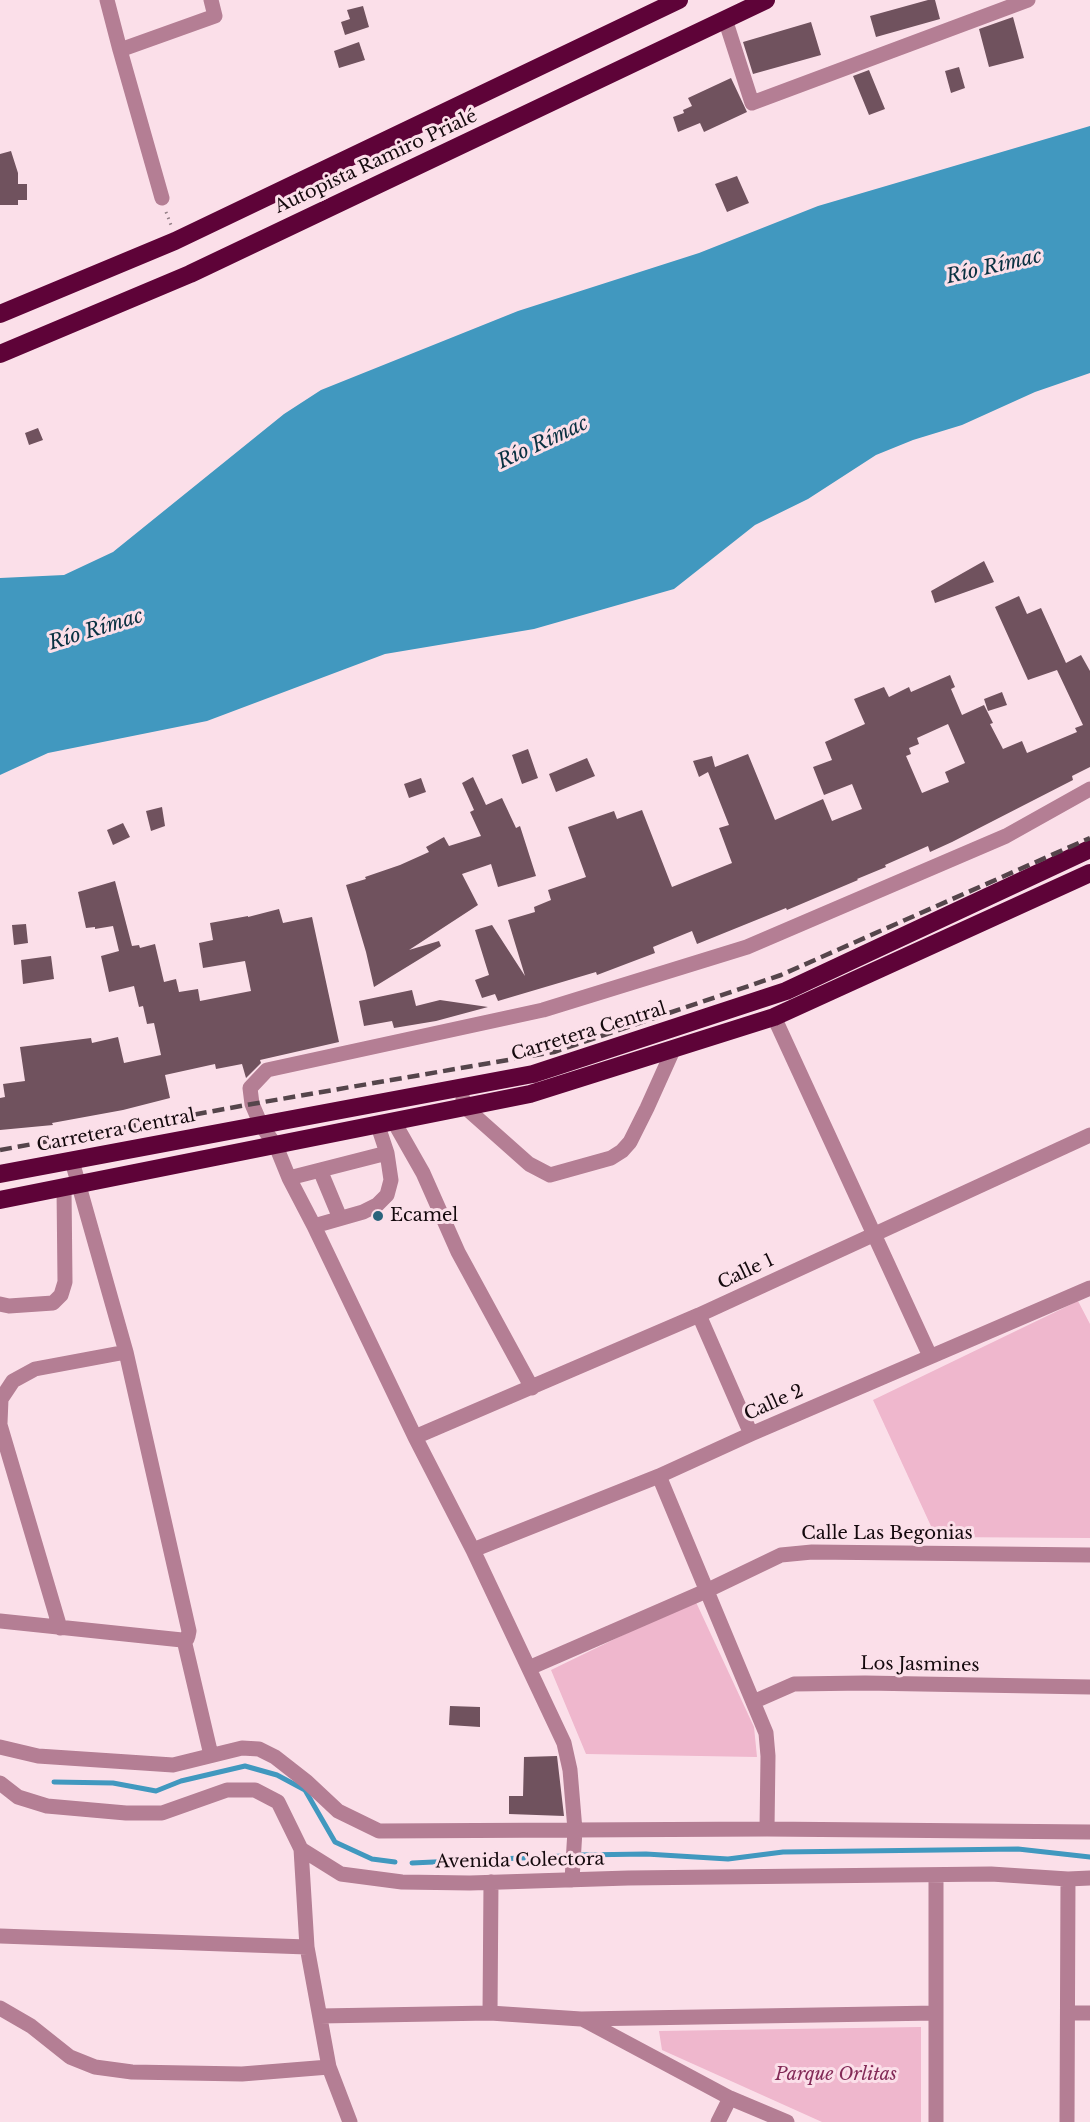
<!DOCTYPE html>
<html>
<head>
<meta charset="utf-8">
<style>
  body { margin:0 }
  canvas { display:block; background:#fbdfe9 }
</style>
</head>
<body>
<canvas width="1090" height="2122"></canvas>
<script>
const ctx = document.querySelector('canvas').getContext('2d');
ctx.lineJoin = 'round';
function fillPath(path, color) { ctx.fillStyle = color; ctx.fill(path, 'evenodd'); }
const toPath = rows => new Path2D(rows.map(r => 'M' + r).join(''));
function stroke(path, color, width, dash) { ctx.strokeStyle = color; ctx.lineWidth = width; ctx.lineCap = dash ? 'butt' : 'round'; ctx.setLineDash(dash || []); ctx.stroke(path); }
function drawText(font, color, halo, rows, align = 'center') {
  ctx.font = font + ' "Libre Baskerville",serif'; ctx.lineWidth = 6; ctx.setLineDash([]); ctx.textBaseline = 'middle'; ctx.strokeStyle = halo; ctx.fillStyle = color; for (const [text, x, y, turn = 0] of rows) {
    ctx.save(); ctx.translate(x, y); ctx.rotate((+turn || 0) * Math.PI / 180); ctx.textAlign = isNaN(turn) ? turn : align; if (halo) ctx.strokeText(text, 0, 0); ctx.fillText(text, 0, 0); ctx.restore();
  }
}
fillPath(toPath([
  [1078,1301,1090,1324,1090,1538,936,1537,873,1400],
  [695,1600,754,1727,757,1757,586,1754,551,1670],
  [921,2027,921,2122,822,2122,662,2050,659,2031]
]), '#efb7cd');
fillPath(toPath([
  [1090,126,1090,373,1035,392,962,425,913,440,876,455,808,499,755,525,674,589,534,629,385,654,207,721,48,753,0,775,0,578,64,575,113,552,284,414,321,390,518,311,699,253,818,206]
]), '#4198bf');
stroke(toPath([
  [54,1782,113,1783,156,1791,181,1781,245,1766,277,1775,305,1790,335,1842,372,1859,395,1862],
  [580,1855,646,1854,728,1859,783,1852,1018,1849,1090,1857],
  [412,1863,564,1856]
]), '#4198bf', 5);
fillPath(toPath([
  [928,0,935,0,940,19,876,37,870,16],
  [363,6,369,27,345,35,341,22,350,19,347,10],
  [1013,17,1024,58,989,67,979,29],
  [811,22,821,55,753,74,743,42],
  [359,42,365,60,339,68,334,51],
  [959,67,965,88,951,93,945,71],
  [869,70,885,109,869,115,853,76],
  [731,78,747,112,704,132,700,123,678,132,673,117,684,113,683,110,692,106,688,98],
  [11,151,18,173,18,184,27,184,27,200,18,200,18,205,0,205,0,154],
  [737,176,749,203,727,212,715,184],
  [38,428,43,440,29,445,25,433],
  [984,561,994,582,935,603,931,591],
  [1019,596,1027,614,1041,608,1066,663,1081,655,1090,671,1090,767,1072,776,1073,780,952,842,930,852,928,846,885,865,886,867,857,879,858,880,787,910,786,908,697,944,692,931,653,947,655,953,597,975,596,972,498,1001,495,994,482,998,475,980,489,975,475,930,492,925,525,976,508,920,535,912,534,907,551,900,548,890,586,877,568,827,614,811,617,819,642,810,672,887,732,863,719,828,729,825,708,772,699,777,693,761,712,756,715,767,748,754,775,820,823,799,832,821,862,809,852,784,824,795,813,767,832,760,825,742,865,724,854,699,884,687,889,697,909,687,911,692,950,675,955,687,951,689,962,715,984,705,993,723,990,724,1003,749,1022,741,1027,753,1077,732,1075,728,1083,725,1057,670,1028,680,995,607],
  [948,724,965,763,945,772,949,782,922,793,906,756,911,754,909,748,919,744,917,738],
  [1002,692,1007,705,988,711,984,699],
  [528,749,538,778,522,784,512,755],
  [587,758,595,776,556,792,549,774],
  [473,777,486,805,502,798,516,828,520,826,536,876,498,887,491,864,462,874,478,905,409,950,439,941,441,946,374,987,366,952,346,885,366,879,365,877,400,865,429,852,426,847,444,837,449,846,481,836,470,812,474,810,462,783],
  [421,778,426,792,409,798,404,784],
  [162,807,165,826,151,831,146,811],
  [123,823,130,837,113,845,107,830],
  [115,881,132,946,139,945,140,948,155,944,164,982,176,979,179,992,198,989,200,1001,251,991,245,961,203,968,199,943,213,940,210,923,248,916,248,917,279,909,283,923,312,917,339,1042,260,1060,261,1063,246,1078,242,1064,216,1069,215,1064,165,1075,170,1098,123,1110,52,1123,53,1125,0,1130,0,1098,5,1097,3,1084,25,1081,20,1047,91,1038,92,1043,118,1037,124,1063,161,1055,154,1023,147,1024,143,1006,139,1007,134,986,109,992,101,956,119,951,113,926,95,929,95,927,86,928,78,892],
  [26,924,28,943,14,945,12,925],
  [51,956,54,979,23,984,21,960],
  [412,990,416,1006,440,1000,488,1007,436,1021,394,1028,392,1021,364,1026,359,1001],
  [450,1706,480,1707,480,1727,449,1725],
  [557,1756,564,1816,509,1814,509,1796,523,1796,524,1757]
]), '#70525e');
stroke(toPath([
  [166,212,171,225]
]), '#937f86', 3, [1.5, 4.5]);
stroke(toPath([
  [107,0,120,50,162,198],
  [725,19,752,103,1028,0],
  [120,50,215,16,211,0],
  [774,1017,930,1356],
  [463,1099,466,1108,529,1164,550,1175,611,1158,622,1151,630,1142,647,1108,674,1048],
  [394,1122,423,1173,458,1252,532,1388],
  [320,1170,340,1218],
  [289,1178,387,1153],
  [314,1226,363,1212,377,1205,387,1195,391,1180,387,1153,378,1126],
  [0,1304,9,1306,53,1303,61,1295,65,1282,64,1188],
  [699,1315,751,1434],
  [0,1423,1,1399,13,1381,35,1369,126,1352],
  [0,1425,60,1628],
  [415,1437,699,1315,1090,1135],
  [659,1476,766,1733,768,1756,767,1829],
  [473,1550,659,1476,751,1434,1090,1288],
  [0,1621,182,1640,187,1639,188,1636,189,1631,126,1352,72,1161],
  [184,1640,211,1755],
  [529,1668,706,1591,781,1555,812,1552,1090,1555],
  [753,1702,794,1684,865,1683,1090,1687],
  [0,1747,38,1756,173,1765,242,1748,259,1749,275,1757,307,1782,338,1811,379,1831,767,1829,1090,1832],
  [0,1783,18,1797,47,1806,126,1813,162,1813,227,1790,255,1790,278,1802,301,1849,341,1874,402,1882,470,1883,628,1878,991,1874,1068,1879,1090,1878],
  [301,1849,307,1947,329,2067,350,2122],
  [572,1880,575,1830,570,1770,564,1743,473,1550,415,1437,314,1226,289,1178,276,1146,261,1125,252,1104,250,1088,267,1070,543,1010,747,947,1006,836,1090,789],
  [0,1936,307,1947],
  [0,2008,31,2026,70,2057,95,2067,132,2072,242,2074,329,2067],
  [490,2013,491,1882],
  [1068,2013,1090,2013],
  [320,2016,490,2013,581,2019,936,2013],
  [584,2020,730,2098,787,2122],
  [718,2122,730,2098],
  [936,2122,936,1875],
  [1067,2122,1068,1879]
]), '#b47e94', 15);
stroke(toPath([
  [0,314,175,241,679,0],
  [0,354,190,274,766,0],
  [0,1174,533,1074,786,991,1090,849],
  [0,1200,530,1094,774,1017,1090,873]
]), '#5e0338', 18);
stroke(toPath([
  [0,1150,252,1104,554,1052,781,975,1090,838]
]), '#55454b', 4.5, [12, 6]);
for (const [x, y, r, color] of [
  [378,1216,6,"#2a637c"]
]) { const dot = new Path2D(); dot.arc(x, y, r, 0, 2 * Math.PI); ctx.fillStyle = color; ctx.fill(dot); stroke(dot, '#fbdfe9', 2); }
drawText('18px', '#14090d', '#fbdfe9', [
  ["Autopista Ramiro Prialé",376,162,-25],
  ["Carretera Central",589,1032,-17],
  ["Carretera Central",116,1131,-11],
  ["Calle 1",746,1272,-25],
  ["Calle 2",774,1403,-24],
  ["Calle Las Begonias",887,1534],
  ["Los Jasmines",920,1665,1],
  ["Avenida Colectora",520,1861,-1]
]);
drawText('18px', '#14090d', '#fbdfe9', [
  ["Ecamel",390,1216]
], 'left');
drawText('italic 18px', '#832a57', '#fbdfe9', [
  ["Parque Orlitas",836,2075]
]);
drawText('italic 20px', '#093141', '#fbdfe9', [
  ["Río Rímac",994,267,-13],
  ["Río Rímac",543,443,-25],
  ["Río Rímac",96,630,-17]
]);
</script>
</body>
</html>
